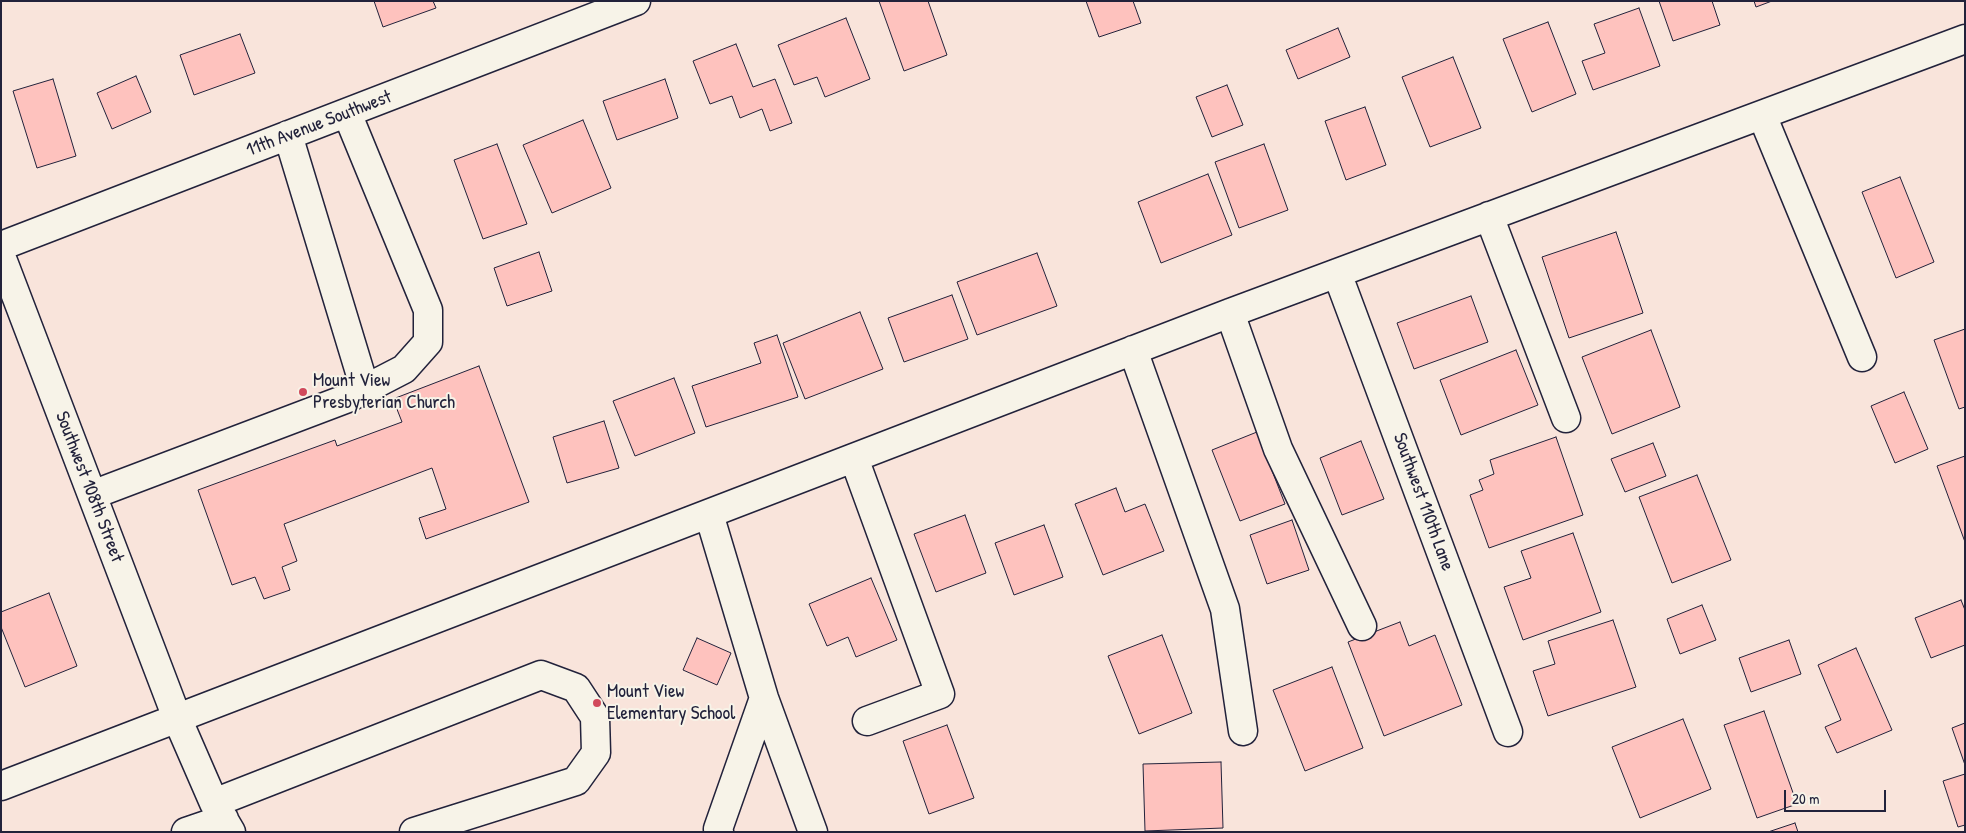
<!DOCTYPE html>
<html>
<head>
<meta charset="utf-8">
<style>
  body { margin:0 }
  #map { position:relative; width:1966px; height:833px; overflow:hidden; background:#f9e4db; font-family:"Patrick Hand",sans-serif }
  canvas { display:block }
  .frame { position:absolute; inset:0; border:2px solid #22223b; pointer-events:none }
  .scale { position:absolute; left:1784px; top:790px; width:102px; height:22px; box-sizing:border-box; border:2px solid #22223b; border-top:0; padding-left:6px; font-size:15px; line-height:18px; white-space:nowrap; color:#22223b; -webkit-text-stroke:4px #f7f3e8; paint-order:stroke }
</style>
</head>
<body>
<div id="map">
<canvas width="1966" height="833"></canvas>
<div class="frame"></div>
<div class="scale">20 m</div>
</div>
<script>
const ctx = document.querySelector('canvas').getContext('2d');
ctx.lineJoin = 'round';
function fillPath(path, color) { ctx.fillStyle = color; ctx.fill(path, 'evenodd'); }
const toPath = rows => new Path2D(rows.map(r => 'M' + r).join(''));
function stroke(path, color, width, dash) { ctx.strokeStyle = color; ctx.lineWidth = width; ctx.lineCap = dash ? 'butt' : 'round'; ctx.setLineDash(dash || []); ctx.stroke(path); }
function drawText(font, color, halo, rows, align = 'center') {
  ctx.font = font + ' "Patrick Hand",sans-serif'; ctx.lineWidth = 4; ctx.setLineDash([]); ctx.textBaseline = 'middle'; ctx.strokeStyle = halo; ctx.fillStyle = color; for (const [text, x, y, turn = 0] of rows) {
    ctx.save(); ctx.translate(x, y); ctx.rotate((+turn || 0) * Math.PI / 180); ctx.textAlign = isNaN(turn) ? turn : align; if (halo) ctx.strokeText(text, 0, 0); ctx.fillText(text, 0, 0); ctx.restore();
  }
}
const building = toPath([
  [374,1,433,1,436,8,383,27,374,1],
  [879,1,928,1,947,55,904,71,879,1],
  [1086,1,1133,1,1141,23,1099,37,1086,1],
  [1659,1,1712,1,1720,25,1673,41,1659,1],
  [1754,1,1772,1,1756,7,1754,1],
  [1639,8,1660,66,1593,90,1582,61,1605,53,1594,24,1639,8],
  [846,18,870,79,825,97,817,77,794,85,778,45,846,18],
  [1548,22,1576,94,1532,112,1503,39,1548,22],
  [1338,28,1350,57,1298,79,1286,50,1338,28],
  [240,34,255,73,194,95,180,55,240,34],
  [736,44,753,87,775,79,792,123,770,131,762,109,740,118,732,96,710,104,693,61,736,44],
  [1453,57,1481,128,1430,147,1402,77,1453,57],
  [136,76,151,112,112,129,97,93,136,76],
  [53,79,76,156,37,168,13,91,53,79],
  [665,79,678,118,617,140,603,101,665,79],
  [1227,85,1243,125,1212,137,1196,97,1227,85],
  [1365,107,1386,165,1346,180,1325,121,1365,107],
  [583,120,611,188,552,213,523,145,583,120],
  [497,144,527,224,483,239,454,160,497,144],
  [1264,144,1288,210,1239,228,1215,162,1264,144],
  [1208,174,1232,235,1161,263,1138,202,1208,174],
  [1900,177,1934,262,1896,278,1862,192,1900,177],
  [1616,232,1643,313,1569,338,1542,257,1616,232],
  [539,252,552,291,507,306,494,268,539,252],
  [1037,253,1057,306,977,335,957,282,1037,253],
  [952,295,968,339,904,362,888,318,952,295],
  [1471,296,1488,342,1414,369,1397,323,1471,296],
  [860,312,883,369,805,399,783,343,860,312],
  [1965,329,1965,407,1959,409,1934,340,1965,329],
  [1651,330,1680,407,1612,434,1582,357,1651,330],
  [777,335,798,397,706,427,692,386,761,363,754,343,777,335],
  [1516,350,1538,405,1461,435,1440,380,1516,350],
  [479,366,529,502,426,539,419,518,446,509,432,468,284,524,297,561,282,567,290,590,264,599,255,577,232,585,198,490,335,440,337,446,402,422,393,399,479,366],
  [674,378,695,433,635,456,613,401,674,378],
  [1904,392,1928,449,1895,463,1871,406,1904,392],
  [604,421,619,468,567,483,553,437,604,421],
  [1257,432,1285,504,1240,521,1212,450,1257,432],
  [1556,437,1583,515,1489,548,1470,495,1483,490,1479,480,1494,474,1490,460,1556,437],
  [1361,441,1384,499,1342,515,1320,458,1361,441],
  [1653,443,1666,476,1625,492,1611,459,1653,443],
  [1965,456,1965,542,1937,466,1965,456],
  [1697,475,1731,560,1672,583,1639,497,1697,475],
  [1116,488,1125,512,1145,504,1164,551,1103,575,1075,504,1116,488],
  [965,515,986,573,936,592,914,534,965,515],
  [1292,520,1309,570,1267,584,1250,535,1292,520],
  [1044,525,1063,577,1014,595,995,543,1044,525],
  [1573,533,1601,612,1523,640,1504,587,1531,578,1521,551,1573,533],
  [871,578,897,640,856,657,848,637,827,646,809,604,871,578],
  [49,593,77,666,25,687,1,627,1,612,49,593],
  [1961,600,1965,610,1965,645,1931,658,1915,618,1961,600],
  [1702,605,1716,640,1680,654,1667,619,1702,605],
  [1613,620,1636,687,1548,716,1533,671,1555,664,1548,641,1613,620],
  [1400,622,1409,646,1435,635,1462,705,1384,736,1348,642,1400,622],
  [1162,635,1192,713,1139,734,1108,656,1162,635],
  [697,638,731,653,717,685,683,670,697,638],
  [1789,640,1801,674,1751,692,1739,658,1789,640],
  [1856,648,1892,730,1837,753,1825,727,1841,720,1818,665,1856,648],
  [1332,667,1363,748,1305,771,1273,690,1332,667],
  [1764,711,1797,804,1757,818,1724,725,1764,711],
  [1683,719,1711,789,1640,818,1612,747,1683,719],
  [1965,723,1965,765,1952,728,1965,723],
  [947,725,974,798,929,814,903,741,947,725],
  [1221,762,1223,828,1145,831,1143,764,1221,762],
  [1965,774,1965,825,1958,827,1943,781,1965,774],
  [1795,823,1798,832,1768,832,1795,823]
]);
fillPath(building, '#fec2be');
stroke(building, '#22223b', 1);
const minor = toPath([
  [1762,115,1862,357],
  [288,135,365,389],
  [1489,216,1566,418],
  [1,246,636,1],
  [1,256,177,718,214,803,231,832],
  [1337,273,1508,732],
  [1230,313,1278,449,1362,626],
  [1133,350,1225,609,1243,731],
  [854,458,940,694,867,721],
  [92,495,348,398,404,369,428,342,428,310,347,113],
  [709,514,764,698,813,832],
  [1,786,1230,313,1965,39],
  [214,803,541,675,576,688,595,717,596,753,576,781,414,832],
  [186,832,224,819],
  [719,832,718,829,764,698]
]);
stroke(minor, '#22223b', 31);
stroke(minor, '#f7f3e8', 28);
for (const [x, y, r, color] of [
  [303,392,5,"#d1495b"],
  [597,703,5,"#d1495b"]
]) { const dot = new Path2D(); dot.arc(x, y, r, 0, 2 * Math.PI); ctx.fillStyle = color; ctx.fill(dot); stroke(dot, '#f7f3e8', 2); }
drawText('19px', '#22223b', '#f7f3e8', [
  ["11th Avenue Southwest",319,124,-21],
  ["Southwest 108th Street",89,487,69],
  ["Southwest 110th Lane",1423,502,70]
]);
drawText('19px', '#22223b', '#f7f3e8', [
  ["Mount View",313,381],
  ["Presbyterian Church",313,403],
  ["Mount View",607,692],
  ["Elementary School",607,714]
], 'left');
</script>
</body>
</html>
